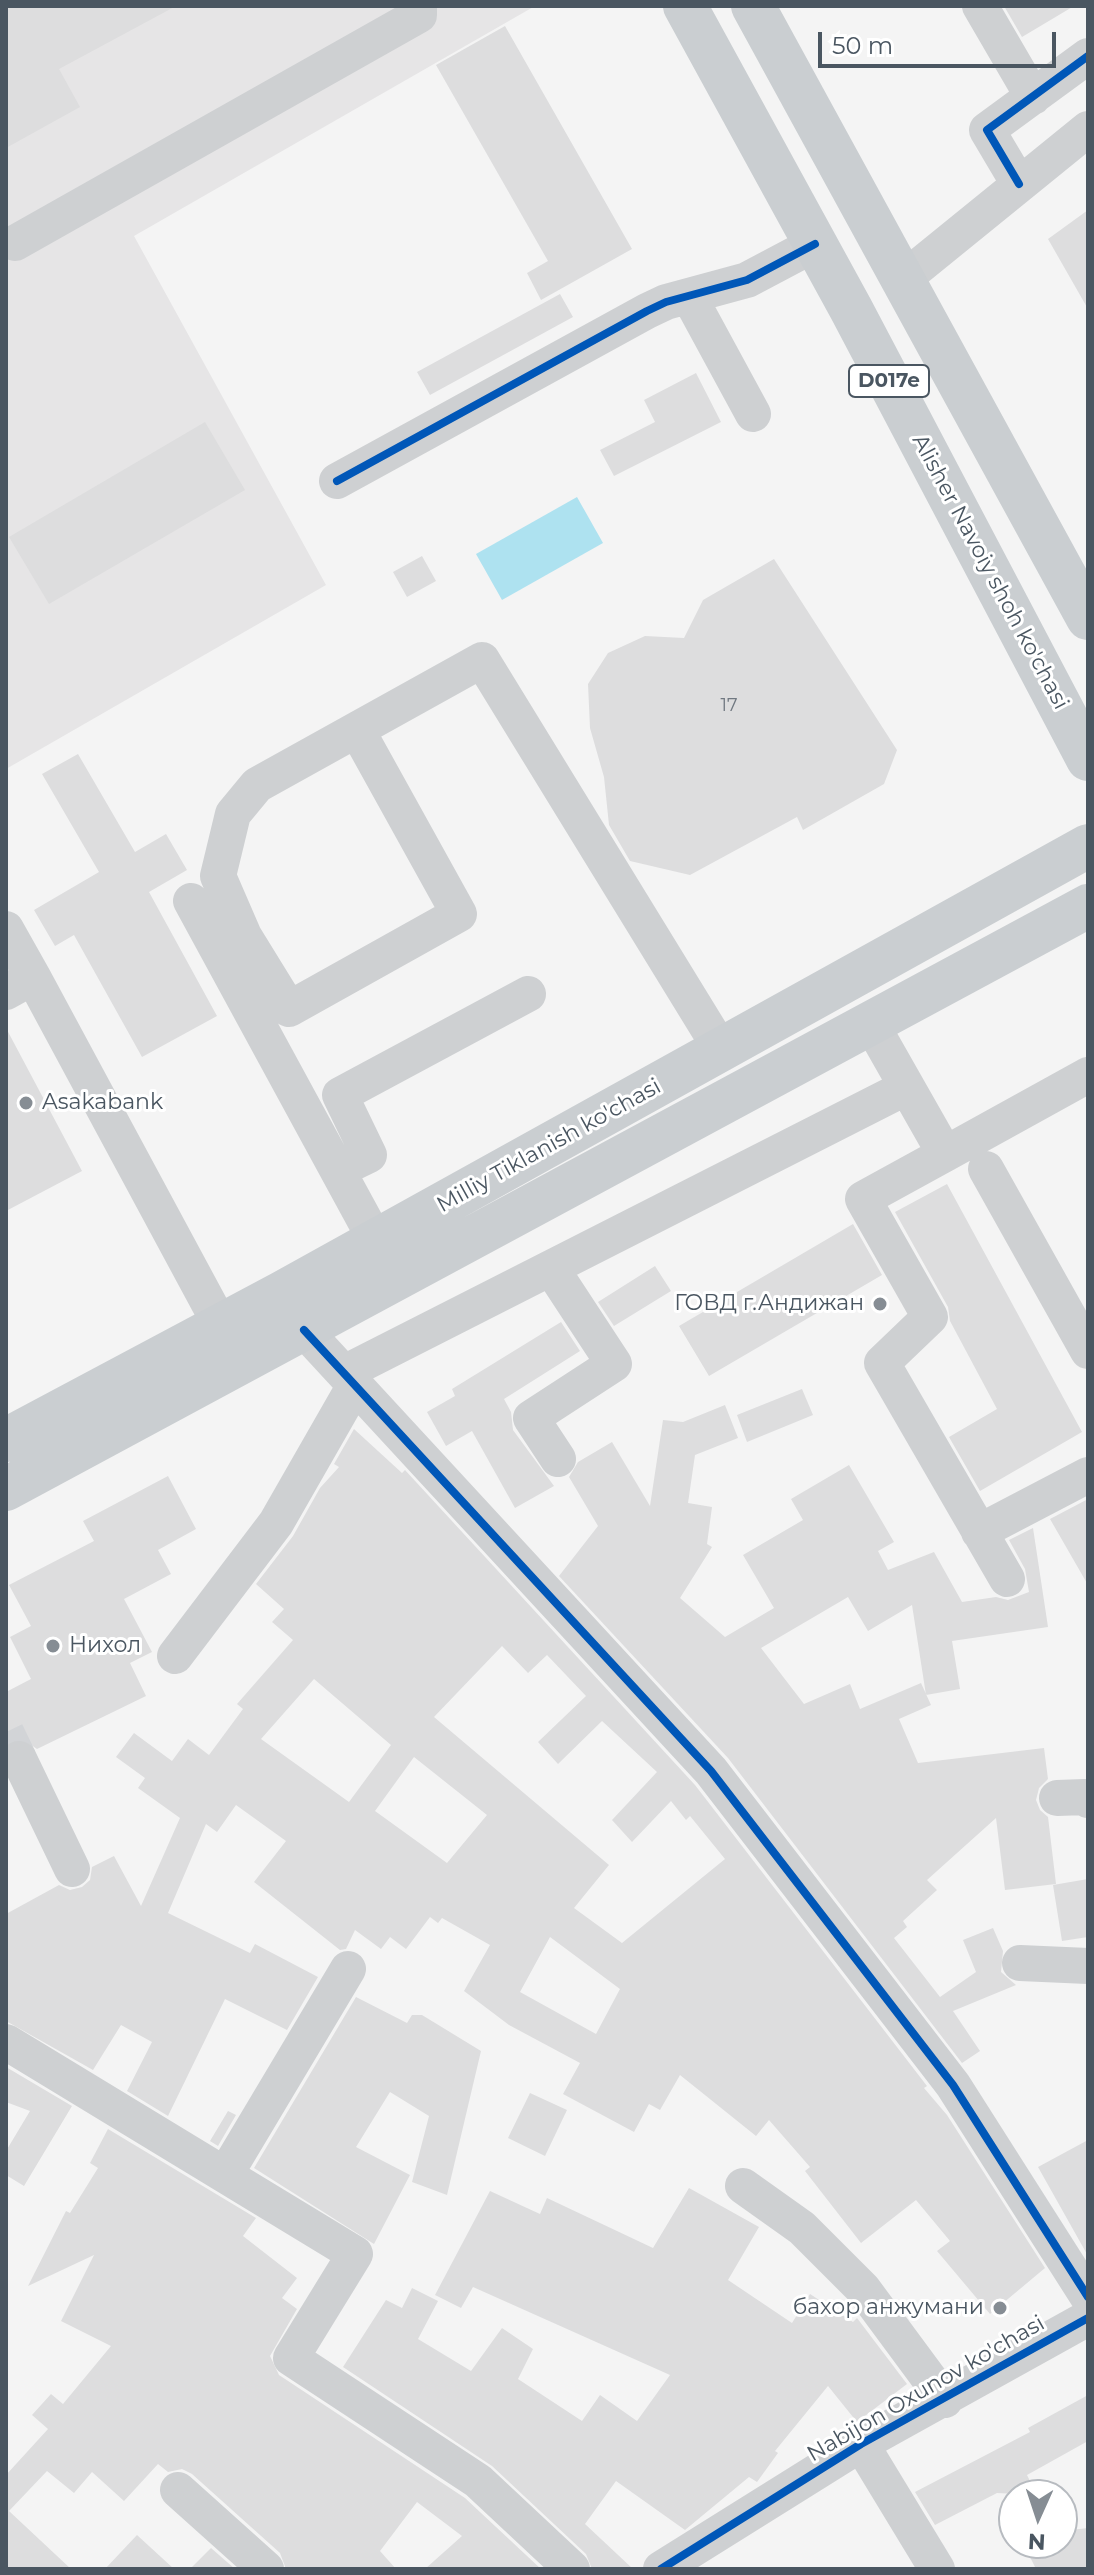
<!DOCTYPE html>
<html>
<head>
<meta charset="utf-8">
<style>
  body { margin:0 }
  #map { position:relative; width:1094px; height:2575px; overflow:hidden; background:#f4f4f4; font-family:Montserrat,sans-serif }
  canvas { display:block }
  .frame { position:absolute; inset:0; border:8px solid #4a5661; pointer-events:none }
  .north { position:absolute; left:998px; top:2479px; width:80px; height:80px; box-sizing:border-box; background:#fff; border:2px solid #b7bbc0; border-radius:50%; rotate:183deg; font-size:22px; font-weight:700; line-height:32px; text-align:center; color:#4a5661 }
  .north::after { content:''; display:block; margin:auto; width:28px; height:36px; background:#868d94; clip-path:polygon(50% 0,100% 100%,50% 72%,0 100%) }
  .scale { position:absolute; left:818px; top:32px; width:238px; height:36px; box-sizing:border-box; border:4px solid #4a5661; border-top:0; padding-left:10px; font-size:24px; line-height:28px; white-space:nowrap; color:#4a5661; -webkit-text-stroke:6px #fff; paint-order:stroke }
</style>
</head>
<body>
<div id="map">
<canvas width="1094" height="2575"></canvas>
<div class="frame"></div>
<div class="north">N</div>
<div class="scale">50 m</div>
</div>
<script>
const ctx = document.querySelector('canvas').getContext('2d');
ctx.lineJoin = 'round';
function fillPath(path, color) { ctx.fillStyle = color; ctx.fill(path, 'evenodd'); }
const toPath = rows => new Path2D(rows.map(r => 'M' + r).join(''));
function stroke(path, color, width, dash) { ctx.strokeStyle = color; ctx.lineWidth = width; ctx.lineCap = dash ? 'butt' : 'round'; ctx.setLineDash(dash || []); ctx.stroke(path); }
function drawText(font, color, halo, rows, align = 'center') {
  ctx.font = font + ' Montserrat,sans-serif'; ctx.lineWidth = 6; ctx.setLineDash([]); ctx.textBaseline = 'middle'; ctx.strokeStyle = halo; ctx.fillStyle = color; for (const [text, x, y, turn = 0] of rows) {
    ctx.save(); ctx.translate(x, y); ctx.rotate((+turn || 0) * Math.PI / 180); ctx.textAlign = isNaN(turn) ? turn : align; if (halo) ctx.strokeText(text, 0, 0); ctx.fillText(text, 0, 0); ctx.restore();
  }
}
fillPath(toPath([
  [6,6,535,6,134,236,326,585,6,769]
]), '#e6e5e6');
fillPath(toPath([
  [577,497,603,543,502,600,476,554]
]), '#aee2f0');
fillPath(toPath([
  [6,6,176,6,59,69,80,107,6,148],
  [1004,6,1074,6,1022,37],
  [505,26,632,249,541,300,527,273,548,261,436,65],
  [1088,210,1088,309,1048,239],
  [560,294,573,317,430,395,417,372],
  [696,373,721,422,614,476,600,450,655,422,644,400],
  [205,422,245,490,49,604,9,537],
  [422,556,436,581,407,597,393,572],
  [774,559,897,750,884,784,803,830,797,817,690,875,630,861,609,825,604,777,590,728,588,684,608,653,645,636,684,638,703,600],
  [78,754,135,852,166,834,187,870,149,892,217,1016,142,1057,74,935,55,946,34,910,99,872,42,774],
  [6,1028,82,1171,6,1211],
  [947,1184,1082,1432,980,1491,949,1437,997,1409,950,1321,948,1307,895,1212],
  [853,1224,882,1275,709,1376,679,1326],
  [655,1266,671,1291,614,1326,598,1302],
  [561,1322,580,1351,504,1399,511,1412,513,1430,554,1486,515,1508,472,1431,446,1446,427,1412,455,1396,452,1389],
  [802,1389,813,1415,747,1442,737,1415],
  [725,1405,738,1438,695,1455,688,1503,712,1507,707,1544,712,1547,680,1598,725,1637,774,1608,743,1555,803,1520,791,1499,849,1465,894,1542,878,1551,888,1570,934,1552,962,1602,996,1597,1008,1600,1029,1592,1025,1569,1009,1540,1033,1528,1048,1627,952,1641,960,1689,926,1695,912,1605,868,1631,848,1597,761,1648,804,1704,850,1684,860,1709,921,1683,931,1705,899,1719,918,1763,1044,1748,1048,1779,1039,1788,1036,1800,1040,1810,1048,1817,1056,1884,1005,1890,996,1818,927,1880,937,1890,903,1921,907,1927,894,1938,940,1997,976,1972,963,1940,993,1928,1003,1951,1001,1972,1016,1985,953,2011,980,2051,962,2063,728,1758,559,1576,598,1526,569,1477,578,1462,612,1442,650,1506,663,1420,683,1422],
  [354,1429,402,1473,405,1470,695,1785,927,2086,924,2088,947,2115,1045,2268,990,2314,937,2251,950,2241,916,2200,861,2243,805,2171,810,2167,769,2120,756,2136,680,2075,660,2110,649,2104,634,2132,563,2094,580,2063,509,2025,464,1991,490,1945,442,1918,438,1923,430,1917,406,1949,390,1937,381,1949,355,1930,346,1949,340,1950,254,1882,286,1841,236,1805,217,1832,206,1824,168,1913,250,1953,255,1944,318,1977,287,2030,225,1999,168,2116,127,2091,152,2042,121,2025,93,2070,6,2021,6,1914,59,1885,70,1890,82,1887,90,1880,92,1867,114,1856,141,1906,180,1818,138,1788,145,1778,116,1757,134,1733,172,1761,188,1739,209,1755,243,1709,237,1704,293,1640,272,1622,284,1609,256,1584,293,1536,320,1488,339,1467,334,1464],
  [502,1646,528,1673,547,1655,586,1696,538,1742,558,1764,602,1721,657,1772,612,1820,632,1842,671,1801,686,1820,690,1816,725,1859,622,1943,574,1908,609,1865,434,1717],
  [314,1679,391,1745,349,1802,261,1739],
  [414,1757,487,1815,447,1863,375,1811],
  [550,1937,620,1989,596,2034,520,1992],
  [168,1476,196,1529,158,1550,171,1574,124,1599,152,1652,130,1663,146,1696,37,1749,21,1738,6,1743,6,1692,31,1679,10,1637,31,1626,9,1585,94,1541,83,1521],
  [1088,1499,1088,1585,1050,1519],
  [1088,1879,1088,1937,1062,1941,1053,1885],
  [356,1997,407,2023,412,2015,422,2015,481,2051,447,2195,412,2182,429,2116,390,2092,356,2147,410,2175,374,2244,254,2168],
  [6,2067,72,2106,24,2186,6,2175,6,2151,30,2111,6,2102],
  [530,2093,567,2110,545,2156,508,2138],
  [228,2111,236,2115,218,2146,210,2141],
  [108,2129,256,2218,243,2236,297,2278,282,2298,297,2309,270,2356,279,2375,465,2498,541,2569,425,2569,462,2536,417,2502,380,2551,396,2569,286,2569,280,2553,192,2474,182,2469,168,2472,158,2464,124,2501,92,2472,74,2493,47,2471,9,2511,71,2569,6,2569,6,2475,48,2429,32,2415,51,2394,63,2404,111,2346,61,2321,94,2255,28,2286,66,2211,70,2213,98,2168,90,2163],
  [1088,2140,1088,2256,1038,2167],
  [689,2188,759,2227,728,2280,792,2323,810,2294,853,2322,857,2318,907,2384,857,2422,828,2386,775,2451,778,2453,757,2482,749,2477,685,2530,616,2481,585,2524,633,2569,592,2569,586,2554,492,2466,343,2367,386,2300,402,2308,412,2288,438,2301,418,2339,471,2371,502,2328,533,2349,518,2379,582,2421,600,2395,637,2421,670,2375,473,2287,461,2308,435,2295,490,2191,540,2214,547,2198,653,2248],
  [1088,2395,1088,2441,1027,2475,1037,2495,997,2493,935,2525,915,2492,1030,2432,1028,2428],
  [1088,2528,1088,2569,1036,2569,1023,2543,1062,2543,1062,2531],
  [137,2535,174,2569,105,2569],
  [211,2548,235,2569,190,2569]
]), '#ddddde');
stroke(toPath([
  [6,1732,19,1759]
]), '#d2d4d7', 36, [36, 18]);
stroke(toPath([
  [980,6,1033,97],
  [1019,184,987,130,1088,56],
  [15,243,419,15,419,6],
  [902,280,1088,129],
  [690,298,753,414],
  [337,481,647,311,666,302,747,280,815,244],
  [357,730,459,914,289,1009,244,936,218,876,233,814,257,785,482,660,722,1051],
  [191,901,376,1241],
  [6,929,33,977],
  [6,992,33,977,221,1326],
  [870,1022,945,1154,863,1199,930,1317,882,1363,1007,1579],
  [945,1154,1088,1075],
  [986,1169,1088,1351],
  [338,1170,369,1155,340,1095,528,994],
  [551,1268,614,1364,531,1418,558,1459],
  [304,1330,711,1771,953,2085,1088,2297],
  [344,1373,907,1087],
  [979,1532,1088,1475],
  [175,1656,276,1523,355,1385],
  [19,1759,72,1869],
  [1057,1798,1085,1797,1088,1800],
  [1020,1963,1088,1966],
  [6,2042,355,2254,291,2358,478,2481,572,2569],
  [225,2175,348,1969],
  [743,2186,802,2228,863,2289,945,2400],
  [861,2444,937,2569],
  [178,2490,266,2569],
  [661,2569,861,2444,1088,2318]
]), '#ced0d2', 36);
stroke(toPath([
  [685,6,851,309,1088,759],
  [753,6,1088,618],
  [6,1440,282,1293,1088,846],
  [6,1489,1088,906]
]), '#caced1', 44);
stroke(toPath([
  [1019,184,987,130,1088,56],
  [337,481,647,311,666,302,747,280,815,244],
  [304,1330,711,1771,953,2085,1088,2297],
  [661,2569,861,2444,1088,2318]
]), '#0057b8', 8);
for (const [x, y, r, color] of [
  [26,1103,8,"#868d94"],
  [880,1304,8,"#868d94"],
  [53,1646,8,"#868d94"],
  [1000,2308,8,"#868d94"]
]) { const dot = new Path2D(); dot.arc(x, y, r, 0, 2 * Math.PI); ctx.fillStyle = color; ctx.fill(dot); stroke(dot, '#fff', 3); }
drawText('18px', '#707881', null, [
  ["17",729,706]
]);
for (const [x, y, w] of [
  [889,381,80]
]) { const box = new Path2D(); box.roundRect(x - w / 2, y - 16, w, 32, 6); ctx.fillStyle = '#fff'; ctx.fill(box); stroke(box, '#4a5661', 2); }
drawText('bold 20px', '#4a5661', null, [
  ["D017e",889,381]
]);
drawText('22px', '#4a5661', '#fff', [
  ["Alisher Navoiy shoh ko'chasi",990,572,62],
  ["Milliy Tiklanish ko'chasi",549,1146,-29],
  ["Nabijon Oxunov ko'chasi",926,2389,-30]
]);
drawText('22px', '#4a5661', '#fff', [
  ["Asakabank",42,1103],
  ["ГОВД г.Андижан",864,1304,"right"],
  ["Нихол",69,1646],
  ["бахор анжумани",984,2308,"right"]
], 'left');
</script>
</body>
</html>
